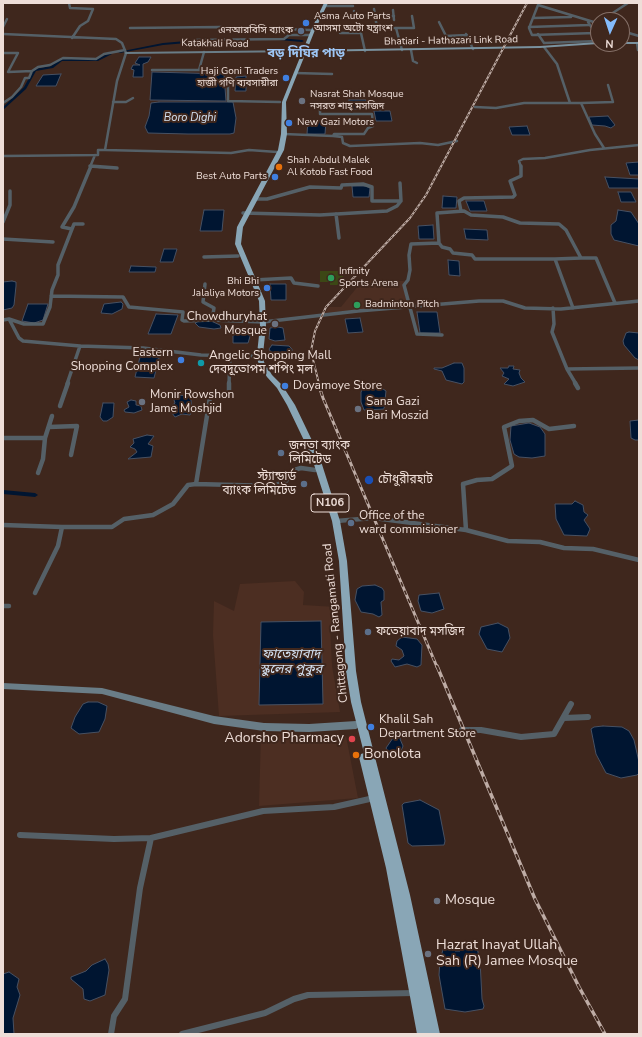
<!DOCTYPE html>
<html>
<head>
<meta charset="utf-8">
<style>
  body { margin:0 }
  #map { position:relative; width:642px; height:1037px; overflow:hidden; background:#3f271d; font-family:"Nunito Sans",sans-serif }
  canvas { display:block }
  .frame { position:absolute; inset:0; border:4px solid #eeded8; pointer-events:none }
  .north { position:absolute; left:590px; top:12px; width:40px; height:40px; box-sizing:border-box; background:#3f271d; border:1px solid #857068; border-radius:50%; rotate:183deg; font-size:11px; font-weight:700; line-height:16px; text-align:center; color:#eeded8 }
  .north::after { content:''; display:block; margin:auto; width:14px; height:18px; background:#84bbfb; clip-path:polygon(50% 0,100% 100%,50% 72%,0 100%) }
</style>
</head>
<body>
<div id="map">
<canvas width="642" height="1037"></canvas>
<div class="frame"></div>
<div class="north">N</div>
</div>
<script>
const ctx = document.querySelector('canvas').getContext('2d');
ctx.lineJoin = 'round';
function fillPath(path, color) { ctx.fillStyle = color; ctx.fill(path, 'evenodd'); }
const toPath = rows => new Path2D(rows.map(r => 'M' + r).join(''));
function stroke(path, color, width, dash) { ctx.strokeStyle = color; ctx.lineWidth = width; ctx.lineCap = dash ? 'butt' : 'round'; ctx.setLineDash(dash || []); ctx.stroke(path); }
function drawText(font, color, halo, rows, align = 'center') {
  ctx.font = font + ' "Nunito Sans","Noto Sans Bengali",sans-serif'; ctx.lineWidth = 4; ctx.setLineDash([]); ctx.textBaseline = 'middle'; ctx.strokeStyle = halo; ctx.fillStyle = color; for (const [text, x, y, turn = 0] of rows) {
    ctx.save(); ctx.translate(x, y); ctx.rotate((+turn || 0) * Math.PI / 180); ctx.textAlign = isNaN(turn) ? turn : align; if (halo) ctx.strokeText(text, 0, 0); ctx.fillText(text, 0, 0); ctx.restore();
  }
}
fillPath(toPath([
  [363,280,404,281,403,287,408,303,407,305,325,313,329,307,341,307],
  [295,581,304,592,303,605,336,607,340,621,330,627,332,666,340,712,219,716,213,635,214,601,234,611,240,584],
  [261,733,346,736,358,798,259,806]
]), '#4c2e22');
fillPath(toPath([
  [320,271,341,271,343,277,341,283,338,285,330,285,330,282,320,282]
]), '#3c4715');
const water = toPath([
  [139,57,151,57,148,62,143,64,143,77,133,77,134,70,131,69,133,65,140,65,135,63,139,57],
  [152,72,224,74,226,101,150,100,152,72],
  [61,74,56,86,36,86,43,75,61,74],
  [246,76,246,91,235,91,236,77,246,76],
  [349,100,366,100,366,109,350,109,349,100],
  [159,102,233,102,236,118,234,133,230,134,188,134,148,133,145,127,149,116,151,103,159,102],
  [374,111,390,111,392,121,376,121,374,111],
  [608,116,615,125,611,128,605,126,592,125,589,117,608,116],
  [308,120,326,121,325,134,307,134,308,120],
  [527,126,530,135,512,135,509,127,527,126],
  [639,162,639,175,630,175,626,163,639,162],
  [605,177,639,179,639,188,609,188,605,177],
  [352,186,366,186,370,188,369,197,353,197,352,186],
  [618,192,631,192,636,202,621,202,618,192],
  [443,196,457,197,456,208,442,208,443,196],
  [466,201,484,201,487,211,470,211,466,201],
  [204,210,224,210,222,231,200,231,204,210],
  [618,210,631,212,639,224,639,246,614,240,611,234,611,225,616,221,618,210],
  [433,225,434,239,419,239,418,226,433,225],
  [464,229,487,230,488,240,466,239,464,229],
  [164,249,177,249,173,262,160,262,164,249],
  [448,260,459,261,460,276,449,275,448,260],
  [131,266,156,267,156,268,155,272,129,272,131,266],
  [12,281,16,282,16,286,14,305,12,308,3,310,3,282,12,281],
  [270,284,286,284,286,300,271,300,270,284],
  [121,302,123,304,122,309,112,314,101,313,104,304,121,302],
  [28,304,48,304,43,320,34,323,22,321,28,304],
  [417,312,437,312,440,333,420,333,417,312],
  [156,314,178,315,171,334,148,334,156,314],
  [360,318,363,332,348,333,345,319,360,318],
  [199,321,211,321,220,325,221,328,214,329,199,327,195,323,199,321],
  [278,327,283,328,285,340,275,341,269,339,270,328,278,327],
  [247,329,252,330,248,343,233,343,233,330,247,329],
  [629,332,639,333,639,360,635,358,624,345,623,341,626,333,629,332],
  [272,345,289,346,292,349,292,355,272,354,269,349,272,345],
  [148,356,159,358,154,378,135,377,140,357,148,356],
  [454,363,462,363,464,368,464,382,462,384,446,380,442,371,434,369,434,368,442,368,454,363],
  [509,366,514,366,513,369,520,370,519,373,521,378,525,382,513,386,504,384,509,379,502,376,504,373,500,368,508,368,509,366],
  [369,386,380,387,386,391,384,409,364,410,361,402,361,392,364,387,369,386],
  [176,395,193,396,191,400,192,410,190,415,182,414,175,417,172,413,172,409,170,407,175,403,173,397,176,395],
  [131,400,136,401,136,405,141,406,142,410,134,413,125,412,124,410,129,407,127,402,131,400],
  [103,403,114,403,113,417,107,421,103,421,100,417,103,403],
  [639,420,639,440,635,440,631,438,630,421,639,420],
  [529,423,540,427,545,434,545,456,532,458,519,457,514,454,510,440,511,426,529,423],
  [147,435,154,436,148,444,153,446,151,457,128,459,137,452,135,449,130,447,134,443,133,439,147,435],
  [575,501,583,505,584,512,588,515,584,520,590,529,587,536,564,535,556,519,555,504,572,504,575,501],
  [375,585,382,588,384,591,384,600,381,602,382,615,379,617,373,614,361,612,355,600,357,589,362,586,375,585],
  [439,593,444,609,432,613,421,611,418,601,419,595,439,593],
  [321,621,323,704,259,705,261,622,321,621],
  [498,623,508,628,510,638,502,652,487,649,479,634,481,627,498,623],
  [402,637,417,639,422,645,421,665,417,667,407,664,395,667,391,661,392,659,399,660,404,656,402,650,396,646,397,641,402,637],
  [88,702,98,702,107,706,105,719,99,732,79,734,71,728,75,717,83,704,88,702],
  [603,726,622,727,629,731,634,740,639,762,639,773,637,775,621,778,606,773,596,754,591,729,594,727,603,726],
  [399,735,402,736,400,739,403,746,401,751,404,755,397,759,390,755,386,748,393,738,399,735],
  [420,800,439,810,445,841,444,845,412,846,408,843,402,805,404,803,420,800],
  [453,945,455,951,460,951,461,945,477,948,480,960,482,999,484,1006,483,1009,465,1012,445,1009,439,975,440,960,444,946,453,945],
  [105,959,108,964,109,970,105,995,90,1001,84,999,83,989,71,979,71,977,86,971,92,965,105,959],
  [9,972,19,979,17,987,20,995,13,1018,14,1034,3,1034,3,974,9,972]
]);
fillPath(water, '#001531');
stroke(water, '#475163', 1);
fillPath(toPath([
  [278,38,302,40,304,41,302,42,279,40,278,40,278,38],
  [198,40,199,40,199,42,163,45,120,53,118,52,163,43,198,40],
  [109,53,112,54,98,61,62,61,53,68,36,71,26,89,3,110,3,107,24,87,34,69,51,66,61,59,97,59,109,53],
  [3,490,35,493,38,495,35,497,3,494,3,490]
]), '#001531');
stroke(toPath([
  [69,3,70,8,93,9,88,21,80,26,72,38],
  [324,6,353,6],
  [374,9,377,28,414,28,412,16],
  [393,10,394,20],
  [354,11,355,16,394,16],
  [533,18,571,17],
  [602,20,628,3],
  [439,22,446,36,467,35],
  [588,22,598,37],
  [3,27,7,19],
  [529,27,589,25],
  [130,28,220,27,310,30],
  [396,28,402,50],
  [622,31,639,36],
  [340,33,361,33,365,51],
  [595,33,532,35,529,28,538,5,597,23],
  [3,34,116,39,122,43,126,53,117,81,105,150,98,150,98,155,3,156],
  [466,34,473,49],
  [538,34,544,43,598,41],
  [193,40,284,39,289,35,311,35],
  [637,43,638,50],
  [544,47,557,64,570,103],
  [411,50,413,61,417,63],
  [204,52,199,70,228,72,228,101,280,102],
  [3,53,18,53,8,72,32,71],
  [152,70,199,70],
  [295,73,332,74],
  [113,102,126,102,133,98],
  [3,103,12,97,21,87,25,78,29,78,32,71,38,67,50,65,63,58,96,59,104,54,125,50],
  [475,107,496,108,524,103,581,103],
  [284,134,333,136,334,134,364,134,368,128,373,126,372,114,320,114,320,107],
  [333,136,342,137,343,143,350,146,420,143,438,145,457,141],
  [604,148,595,134,581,103,613,102,608,85],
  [105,150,231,153,249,150,277,152],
  [90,166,100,167],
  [90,167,95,155],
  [521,167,519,161,523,159,545,158,590,150,639,145]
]), '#556067', 2.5);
stroke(toPath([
  [90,166,117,168],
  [257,199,267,199,310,187,341,188,342,185,363,184,372,187,372,201,401,201],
  [461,211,459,201,464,198,513,197,515,195,510,181,521,176,521,166],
  [243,213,320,215,387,211,397,206,401,201,400,183],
  [336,214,339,238],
  [3,222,10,205,10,191],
  [83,224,74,224,72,229,62,227,74,207,91,166],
  [3,239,53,242],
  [439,243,411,244,409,255,410,270,408,280,404,285,417,334,442,335],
  [204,257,238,256],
  [555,259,475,259,472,255,453,253,450,249,442,247,439,243,437,213,464,211,471,215,503,217,520,223,559,224,566,230,581,258,596,258,615,303],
  [254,280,291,278,294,283,318,286],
  [205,284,203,302,214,308,212,320,263,322,358,311,479,301,503,301,525,308,561,309,639,301],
  [51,296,123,297,129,307,183,312,182,320,184,321,212,320],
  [553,308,554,324,552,332,567,369,639,368],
  [573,308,555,259,581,258],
  [9,319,19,338,23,341,80,346,143,348,201,355,256,356],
  [3,320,9,319,24,324,43,324,50,307,52,290,58,275,58,265,72,229],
  [567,369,576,384],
  [67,384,80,346],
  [229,384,230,355]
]), '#556067', 3.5);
stroke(toPath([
  [575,383,578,388],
  [60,406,68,383],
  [49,427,77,426,71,455],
  [3,438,45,438],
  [38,473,43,459,45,438,52,416],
  [196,484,273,486,286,481,294,470,301,468,315,470],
  [336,521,374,518,466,530,508,541,540,542,564,548,593,549,639,560],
  [3,525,62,527],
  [466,530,463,484,477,480,492,479,512,466,504,427,519,421,533,420,549,429,574,426],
  [35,593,58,546,62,527,112,527,124,519,153,515,173,504,188,485,196,484,210,397,229,396,229,383],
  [3,606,9,606]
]), '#556067', 4.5);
stroke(toPath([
  [564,718,588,717],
  [462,730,481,730,521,737,554,734,571,704],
  [20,835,114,839,151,838],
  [111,1034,114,1016,125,999,140,888,151,838,263,811,334,807,374,798],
  [182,1034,265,1013,294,999,308,995,415,993]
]), '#556067', 6);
fillPath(toPath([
  [304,50,306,51,305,52,126,54,124,53,126,52,304,50],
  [3,683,102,688,214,716,264,723,309,724,356,721,359,723,360,725,359,727,356,729,309,732,264,731,214,724,102,694,3,689,3,683]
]), '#6a7d87');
fillPath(toPath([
  [598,42,598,44,540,48,304,52,302,51,304,50,540,46,598,42],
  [622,42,639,42,639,44,622,44,622,42]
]), '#7a929f');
fillPath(toPath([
  [324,3,328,3,315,30,286,102,287,134,284,150,243,227,241,244,265,301,266,326,263,354,264,362,272,375,282,385,295,405,319,455,340,521,347,561,356,671,361,702,410,895,440,1034,417,1034,386,868,359,757,361,754,364,753,351,702,346,671,339,561,332,521,311,455,287,405,277,388,267,377,258,362,257,354,260,326,259,301,235,244,237,227,278,150,281,134,282,102,311,30,324,3]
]), '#89a6b6');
const railFar2 = toPath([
  [319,384,311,351,315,331,326,307,410,218,426,195,527,3]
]);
const railFar1 = toPath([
  [318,383,323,398,437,667]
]);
const rail = toPath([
  [437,666,535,899,579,987,605,1034]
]);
stroke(railFar2, '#beaca5', 2);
stroke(railFar1, '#beaca5', 3);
stroke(rail, '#beaca5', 3.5);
stroke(railFar2, '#3f271d', 1, [2.5]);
stroke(railFar1, '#3f271d', 1.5, [4.5]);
stroke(rail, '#3f271d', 2, [6]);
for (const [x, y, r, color] of [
  [306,23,4,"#3f7fe0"],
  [301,31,4,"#5c6f8a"],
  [286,78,4,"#3f7fe0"],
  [302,101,4,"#6b7280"],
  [289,123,4,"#3f7fe0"],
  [279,167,4,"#e8710a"],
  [275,177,4,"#3f7fe0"],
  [331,278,4,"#2e9e5b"],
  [267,288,4,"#3f7fe0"],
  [357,305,4,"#2e9e5b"],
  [275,324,4,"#6b7280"],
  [181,360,4,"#3f7fe0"],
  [201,363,4,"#0f9aa8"],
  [285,386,4,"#3f7fe0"],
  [142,402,4,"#6b7280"],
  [358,409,4,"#6b7280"],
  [281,453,4,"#5c6f8a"],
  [369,480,5,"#1a4fb4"],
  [304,484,4,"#5c6f8a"],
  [351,523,4,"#5c6f8a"],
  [368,632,4,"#5c6f8a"],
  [371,727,4,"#3f7fe0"],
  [352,739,4,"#e0444e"],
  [356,755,4,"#e8710a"],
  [437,901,4,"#6b7280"],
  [428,954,4,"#6b7280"]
]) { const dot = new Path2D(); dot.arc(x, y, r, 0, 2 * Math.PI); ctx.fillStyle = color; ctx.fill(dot); stroke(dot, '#3f271d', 1.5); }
drawText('10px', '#eeded8', '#3f271d', [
  ["Asma Auto Parts",314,17],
  ["আসমা অটো যন্ত্রাংশ",314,29],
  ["এনআরবিসি ব্যাংক",293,31,"right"],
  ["Haji Goni Traders",278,72,"right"],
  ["হাজী গণি ব্যবসায়ীরা",278,84,"right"],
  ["Nasrat Shah Mosque",310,95],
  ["নসরত শাহ্‌ মসজিদ",310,107],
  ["New Gazi Motors",297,123],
  ["Shah Abdul Malek",287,161],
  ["Al Kotob Fast Food",287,173],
  ["Best Auto Parts",267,177,"right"],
  ["Infinity",339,272],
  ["Sports Arena",339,284],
  ["Bhi Bhi",259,282,"right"],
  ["Jalaliya Motors",259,294,"right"],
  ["Badminton Pitch",365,305]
], 'left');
drawText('10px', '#eeded8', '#3f271d', [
  ["Bhatiari - Hathazari Link Road",451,41,-1],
  ["Katakhali Road",215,44,1]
]);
drawText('italic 11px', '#d4e2f3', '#3f271d', [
  ["Boro Dighi",190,118]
]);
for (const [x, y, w] of [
  [330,503,38]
]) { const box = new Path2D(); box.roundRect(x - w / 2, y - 9, w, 18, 3); ctx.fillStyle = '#3f271d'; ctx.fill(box); stroke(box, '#eeded8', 1); }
drawText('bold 11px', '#eeded8', null, [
  ["N106",330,503]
]);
drawText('12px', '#eeded8', '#3f271d', [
  ["Chowdhuryhat",267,317,"right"],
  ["Mosque",267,331,"right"],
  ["Eastern",173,353,"right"],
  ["Shopping Complex",173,367,"right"],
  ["Angelic Shopping Mall",209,356],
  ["দেবদূতোপম শপিং মল",209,370],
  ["Doyamoye Store",293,386],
  ["Monir Rowshon",150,395],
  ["Jame Moshjid",150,409],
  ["Sana Gazi",366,402],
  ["Bari Moszid",366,416],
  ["জনতা ব্যাংক",289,446],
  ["লিমিটেড",289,460],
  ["স্ট্যান্ডার্ড",296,477,"right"],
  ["ব্যাংক লিমিটেড",296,491,"right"],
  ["চৌধুরীরহাট",378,480],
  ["Office of the",359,516],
  ["ward commisioner",359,530],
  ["ফতেয়াবাদ মসজিদ",376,632],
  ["Khalil Sah",379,720],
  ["Department Store",379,734]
], 'left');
drawText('12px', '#eeded8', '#3f271d', [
  ["Chittagong - Rangamati Road",336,623,-96]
]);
drawText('bold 13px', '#9dc5f4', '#3f271d', [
  ["বড় দিঘির পাড়",306,54]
]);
drawText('italic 13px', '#d4e2f3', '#3f271d', [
  ["ফাতেয়াবাদ",291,655],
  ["স্কুলের পুকুর",291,670]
]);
drawText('14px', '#eeded8', '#3f271d', [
  ["Adorsho Pharmacy",344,739,"right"],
  ["Bonolota",364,755],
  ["Mosque",445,901],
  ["Hazrat Inayat Ullah",436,946],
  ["Sah (R) Jamee Mosque",436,962]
], 'left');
</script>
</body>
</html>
